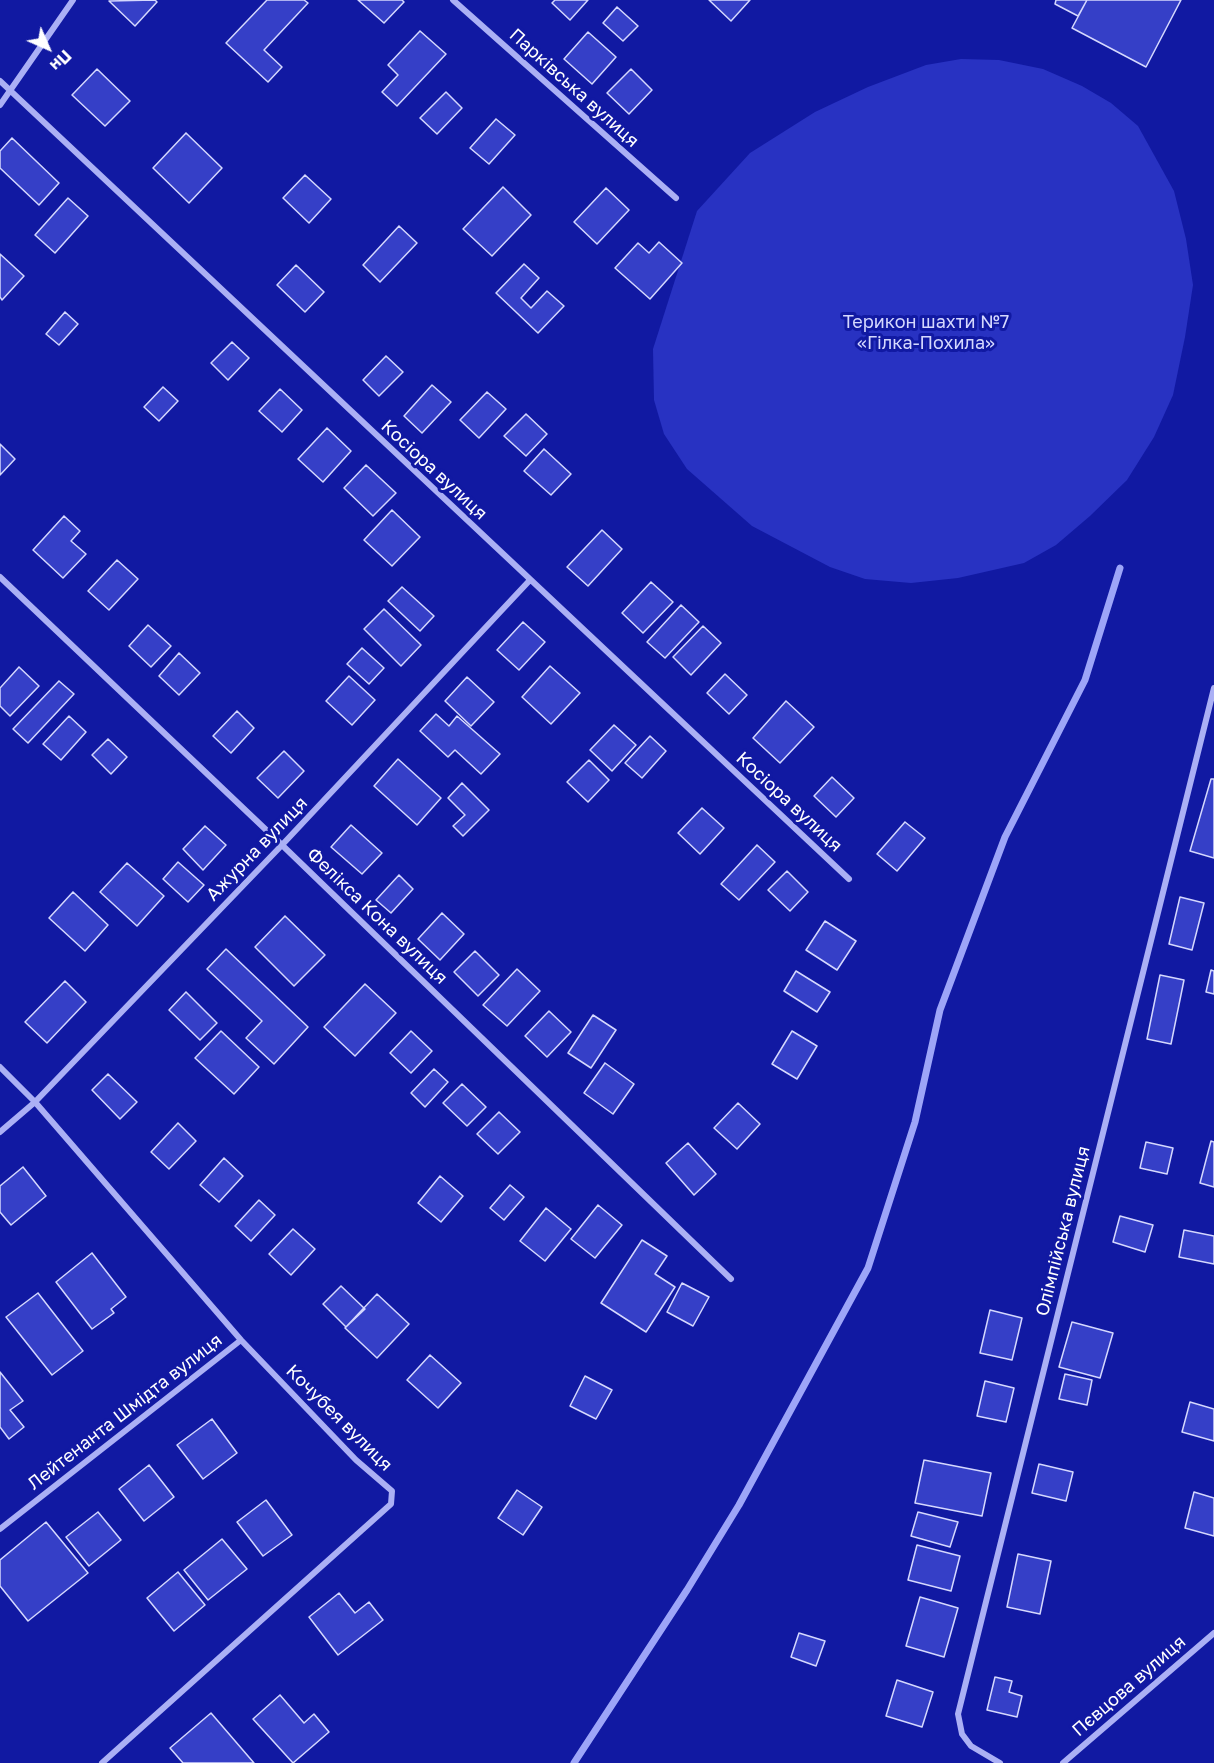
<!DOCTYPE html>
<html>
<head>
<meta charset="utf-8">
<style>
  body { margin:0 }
  #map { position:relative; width:1214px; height:1763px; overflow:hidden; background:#1119a2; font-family:"Golos Text",sans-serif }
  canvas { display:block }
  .north { position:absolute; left:18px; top:18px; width:60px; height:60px; -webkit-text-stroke:4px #1119a2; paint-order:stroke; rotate:135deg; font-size:16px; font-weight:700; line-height:24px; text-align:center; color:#fff }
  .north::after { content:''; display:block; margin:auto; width:21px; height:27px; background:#fff; clip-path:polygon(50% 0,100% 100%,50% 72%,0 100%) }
</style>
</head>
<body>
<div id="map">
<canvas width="1214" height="1763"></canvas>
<div class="north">Пн</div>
</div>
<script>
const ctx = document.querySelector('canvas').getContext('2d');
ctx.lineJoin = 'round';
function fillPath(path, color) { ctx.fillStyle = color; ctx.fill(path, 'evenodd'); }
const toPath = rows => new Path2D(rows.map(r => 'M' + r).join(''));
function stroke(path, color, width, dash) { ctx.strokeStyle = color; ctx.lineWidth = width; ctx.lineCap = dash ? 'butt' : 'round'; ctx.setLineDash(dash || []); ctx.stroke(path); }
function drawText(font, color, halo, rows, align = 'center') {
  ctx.font = font + ' "Golos Text",sans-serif'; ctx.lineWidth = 6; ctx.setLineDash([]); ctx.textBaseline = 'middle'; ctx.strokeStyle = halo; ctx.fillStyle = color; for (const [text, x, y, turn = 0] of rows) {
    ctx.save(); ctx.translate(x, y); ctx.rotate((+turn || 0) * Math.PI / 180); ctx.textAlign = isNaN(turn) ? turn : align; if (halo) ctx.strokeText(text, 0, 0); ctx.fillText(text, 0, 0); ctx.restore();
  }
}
fillPath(toPath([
  [961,59,999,60,1043,69,1082,86,1111,103,1138,126,1174,191,1186,239,1193,285,1185,337,1173,395,1154,437,1127,480,1090,516,1056,545,1024,563,958,578,911,583,865,579,830,567,752,526,687,469,664,434,654,400,653,349,697,211,750,153,815,112,868,87,926,65]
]), '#2832c2');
stroke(toPath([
  [574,1763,687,1590,739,1505,868,1268,915,1122,940,1010,1005,837,1085,680,1120,568]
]), '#9da5f8', 7);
const building = toPath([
  [155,0,157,2,135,26,109,1,155,0],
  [267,0,304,0,308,3,264,50,282,67,268,82,226,43,267,0],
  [358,0,402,0,404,2,384,23,358,0],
  [555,0,588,0,570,20,552,3,555,0],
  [709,0,750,0,731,21,709,0],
  [1056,0,1087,0,1078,16,1055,4,1056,0],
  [1087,0,1181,0,1146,67,1072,28,1087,0],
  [617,7,638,26,623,41,603,23,617,7],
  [420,31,446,54,397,106,382,92,398,75,388,65,420,31],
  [588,32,616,57,592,84,564,59,588,32],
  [97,69,130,101,105,126,72,95,97,69],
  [631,69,652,90,629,114,607,93,631,69],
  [446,92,462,108,437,134,420,118,446,92],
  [496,119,515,135,489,164,470,148,496,119],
  [186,133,222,168,189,203,153,168,186,133],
  [12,138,59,183,39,205,0,168,0,151,12,138],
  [305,175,331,199,309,223,283,198,305,175],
  [503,187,531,215,492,256,463,229,503,187],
  [606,188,629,210,597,244,574,222,606,188],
  [68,198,88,216,55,253,35,235,68,198],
  [399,226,417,243,380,282,363,265,399,226],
  [659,242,682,263,650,299,615,268,638,243,649,253,659,242],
  [0,254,24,276,2,300,0,297,0,254],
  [524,264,539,278,521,298,531,308,547,291,564,306,538,333,496,293,524,264],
  [296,265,324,292,305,312,277,285,296,265],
  [65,312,78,324,59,345,46,334,65,312],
  [232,342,249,358,228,380,211,363,232,342],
  [386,356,403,372,379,396,363,380,386,356],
  [432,385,451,402,422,433,404,416,432,385],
  [163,387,178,401,159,421,144,407,163,387],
  [280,389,302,410,282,432,259,411,280,389],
  [487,392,506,409,479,438,460,420,487,392],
  [526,414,547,434,526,456,504,436,526,414],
  [327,428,351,451,323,482,298,459,327,428],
  [0,444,15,459,0,475,0,444],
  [544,449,571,474,551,495,524,471,544,449],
  [366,465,396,493,373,516,344,488,366,465],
  [392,510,420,537,392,566,364,540,392,510],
  [64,516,80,531,71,541,86,554,63,578,33,550,64,516],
  [602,530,622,549,588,586,567,567,602,530],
  [117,560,138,579,109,610,88,591,117,560],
  [651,582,673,602,643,633,622,613,651,582],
  [402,587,434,616,420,631,388,601,402,587],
  [681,605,699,622,665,658,647,642,681,605],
  [384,609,421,645,401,666,364,629,384,609],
  [523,622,545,642,519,670,497,650,523,622],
  [148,625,171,646,151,667,129,646,148,625],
  [703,626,721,643,691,675,673,657,703,626],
  [362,648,384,668,369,684,347,664,362,648],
  [179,653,200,673,179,695,159,676,179,653],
  [550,666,580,693,551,724,522,697,550,666],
  [19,667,39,686,10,716,0,706,0,688,19,667],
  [725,674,747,695,729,714,707,693,725,674],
  [349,676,375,700,352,725,326,701,349,676],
  [467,677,494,702,471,726,445,701,467,677],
  [59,681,74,694,28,743,13,729,59,681],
  [786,701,814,727,780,763,753,738,786,701],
  [237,711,254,728,231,753,213,736,237,711],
  [436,714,449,726,457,716,500,754,481,774,455,750,448,757,420,731,436,714],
  [69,716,86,732,61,760,43,744,69,716],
  [614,725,636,745,612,771,590,750,614,725],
  [650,736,666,751,642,778,625,763,650,736],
  [108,739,127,757,111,774,92,755,108,739],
  [284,751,304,771,278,798,257,778,284,751],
  [398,759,441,798,417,825,374,786,398,759],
  [589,760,609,780,588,802,567,782,589,760],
  [832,777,854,798,836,817,814,796,832,777],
  [1211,779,1214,779,1214,858,1190,851,1211,779],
  [462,783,489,810,463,836,453,826,465,815,448,798,462,783],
  [702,808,724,828,700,854,678,833,702,808],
  [905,822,925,838,897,871,877,854,905,822],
  [351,825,382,853,362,874,331,847,351,825],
  [205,826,226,845,203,870,183,849,205,826],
  [757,845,775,862,739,900,721,884,757,845],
  [178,862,204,885,188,902,163,879,178,862],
  [127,863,164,896,137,926,100,892,127,863],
  [787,871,808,892,790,911,768,890,787,871],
  [399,875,413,889,391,913,376,900,399,875],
  [73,892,108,925,85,951,49,918,73,892],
  [1180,897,1204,903,1192,950,1169,944,1180,897],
  [442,913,464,934,440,960,418,939,442,913],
  [285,916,325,955,294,986,255,947,285,916],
  [825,921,856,941,837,970,806,950,825,921],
  [226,949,308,1027,274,1064,246,1038,262,1021,207,969,226,949],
  [475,951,499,975,478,996,454,972,475,951],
  [517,969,540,991,507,1026,483,1005,517,969],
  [1211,970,1214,971,1214,994,1206,992,1211,970],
  [796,971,830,992,817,1012,784,991,796,971],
  [1160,975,1184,980,1171,1044,1147,1039,1160,975],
  [65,981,86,1002,47,1043,25,1022,65,981],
  [365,984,396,1013,355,1056,324,1027,365,984],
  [186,992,217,1023,200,1040,169,1010,186,992],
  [549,1011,571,1032,547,1057,525,1036,549,1011],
  [593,1015,616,1030,591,1068,568,1053,593,1015],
  [221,1031,259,1067,234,1094,195,1058,221,1031],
  [411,1031,432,1051,411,1073,390,1053,411,1031],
  [792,1031,817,1046,797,1079,772,1064,792,1031],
  [605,1063,634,1084,613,1114,584,1093,605,1063],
  [434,1069,448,1082,425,1107,411,1093,434,1069],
  [108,1074,137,1102,120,1119,92,1090,108,1074],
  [462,1084,486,1107,467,1126,443,1103,462,1084],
  [738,1103,760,1124,737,1149,714,1128,738,1103],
  [499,1112,520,1132,498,1154,477,1134,499,1112],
  [178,1123,196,1141,169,1169,151,1152,178,1123],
  [1211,1141,1214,1142,1214,1187,1200,1183,1211,1141],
  [1146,1142,1173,1148,1167,1174,1140,1168,1146,1142],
  [688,1143,716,1174,694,1195,666,1163,688,1143],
  [224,1158,243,1176,219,1202,200,1185,224,1158],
  [23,1167,46,1196,11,1225,0,1212,0,1186,23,1167],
  [440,1176,463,1196,441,1222,418,1203,440,1176],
  [510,1185,524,1197,504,1220,490,1208,510,1185],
  [259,1200,275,1215,251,1241,235,1226,259,1200],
  [598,1205,622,1225,595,1258,571,1239,598,1205],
  [546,1208,571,1229,545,1261,520,1241,546,1208],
  [1120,1216,1153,1225,1145,1252,1113,1242,1120,1216],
  [293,1229,315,1249,291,1275,269,1254,293,1229],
  [1184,1230,1214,1236,1214,1264,1179,1257,1184,1230],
  [642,1240,667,1256,655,1274,675,1287,646,1332,601,1303,642,1240],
  [92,1253,126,1297,111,1309,114,1313,92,1329,56,1282,92,1253],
  [682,1283,709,1297,693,1326,667,1312,682,1283],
  [341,1286,365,1309,346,1327,323,1304,341,1286],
  [38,1293,83,1351,52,1375,6,1317,38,1293],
  [377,1294,409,1324,377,1358,345,1328,377,1294],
  [990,1310,1022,1318,1012,1360,980,1353,990,1310],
  [1072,1322,1113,1333,1100,1378,1059,1367,1072,1322],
  [430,1355,461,1383,438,1408,407,1380,430,1355],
  [0,1372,23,1401,10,1410,24,1427,9,1439,0,1427,0,1372],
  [1065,1374,1092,1380,1087,1405,1059,1399,1065,1374],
  [585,1376,612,1390,596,1419,570,1406,585,1376],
  [985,1381,1014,1388,1006,1422,977,1416,985,1381],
  [1190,1402,1214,1409,1214,1441,1182,1432,1190,1402],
  [212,1419,237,1453,203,1479,177,1445,212,1419],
  [924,1460,991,1473,982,1516,915,1503,924,1460],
  [1039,1464,1073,1472,1066,1501,1032,1493,1039,1464],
  [149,1465,174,1497,144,1521,119,1489,149,1465],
  [517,1490,542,1507,523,1535,498,1518,517,1490],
  [1194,1492,1214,1498,1214,1536,1185,1528,1194,1492],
  [266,1500,292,1535,263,1556,237,1522,266,1500],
  [98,1512,121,1540,89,1566,66,1537,98,1512],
  [918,1512,958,1522,950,1547,911,1536,918,1512],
  [46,1522,88,1573,28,1621,0,1586,0,1560,46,1522],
  [222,1539,247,1569,208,1600,184,1570,222,1539],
  [917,1545,960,1556,951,1591,908,1580,917,1545],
  [1018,1554,1051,1561,1040,1614,1007,1607,1018,1554],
  [178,1572,205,1605,174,1631,147,1598,178,1572],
  [339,1593,355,1613,369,1602,383,1620,338,1655,309,1617,339,1593],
  [920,1597,958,1608,944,1657,906,1646,920,1597],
  [799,1633,825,1641,816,1666,791,1657,799,1633],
  [995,1677,1012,1681,1009,1692,1022,1696,1017,1717,987,1710,995,1677],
  [897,1680,933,1692,922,1727,886,1716,897,1680],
  [280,1695,304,1723,314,1714,329,1732,293,1763,253,1719,280,1695],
  [211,1713,254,1763,183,1763,170,1748,211,1713]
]);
fillPath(building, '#353fc7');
stroke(building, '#d5d8fe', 1.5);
stroke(toPath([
  [453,0,676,198],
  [0,81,849,879],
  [0,105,73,0],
  [0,577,282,845,731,1279],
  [0,1067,35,1102,241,1340,356,1460,392,1491,391,1504,102,1763],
  [0,1132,35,1102,282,845,530,580],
  [0,1529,241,1340],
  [1000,1763,971,1746,962,1734,958,1714,1214,688],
  [1063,1763,1214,1633]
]), '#abb0f5', 6);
drawText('18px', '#fff', '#1119a2', [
  ["Парківська вулиця",574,88,42],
  ["Косіора вулиця",434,470,43],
  ["Косіора вулиця",789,802,43],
  ["Ажурна вулиця",257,849,-46],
  ["Фелікса Кона вулиця",377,916,44],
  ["Олімпійська вулиця",1063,1231,-76],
  ["Лейтенанта Шмідта вулиця",125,1412,-38],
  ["Кочубея вулиця",339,1418,45],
  ["Пєвцова вулиця",1129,1686,-41]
]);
drawText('18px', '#d5d8fe', '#1119a2', [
  ["Терикон шахти №7",926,322],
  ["«Гілка-Похила»",926,343]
]);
</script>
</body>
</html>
